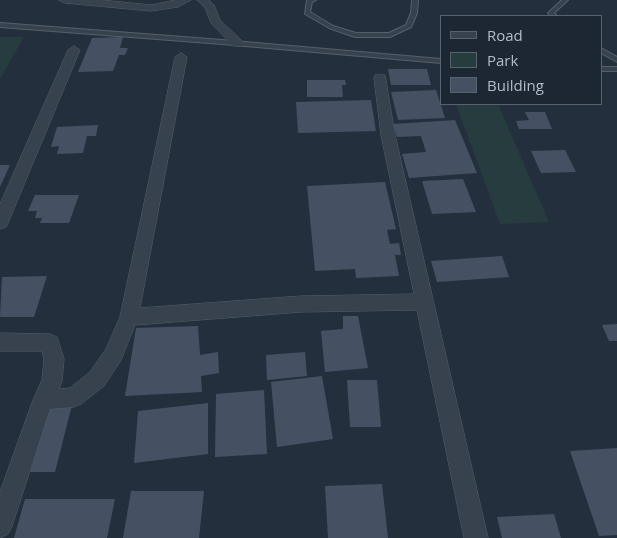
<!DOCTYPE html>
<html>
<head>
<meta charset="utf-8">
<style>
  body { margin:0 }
  #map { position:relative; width:617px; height:538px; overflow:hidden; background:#242f3e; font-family:"Open Sans",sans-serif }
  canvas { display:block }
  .legend { position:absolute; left:440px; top:15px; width:162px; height:90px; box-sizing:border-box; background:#1d2633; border:1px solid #59626f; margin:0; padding:6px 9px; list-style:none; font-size:15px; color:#b4bcc9 }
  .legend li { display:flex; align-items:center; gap:10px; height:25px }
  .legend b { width:25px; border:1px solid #59626f }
</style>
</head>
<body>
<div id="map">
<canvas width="617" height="538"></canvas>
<ul class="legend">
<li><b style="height:6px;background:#38414e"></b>Road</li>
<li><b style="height:14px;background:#263c3f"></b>Park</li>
<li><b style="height:14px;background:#455162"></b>Building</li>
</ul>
</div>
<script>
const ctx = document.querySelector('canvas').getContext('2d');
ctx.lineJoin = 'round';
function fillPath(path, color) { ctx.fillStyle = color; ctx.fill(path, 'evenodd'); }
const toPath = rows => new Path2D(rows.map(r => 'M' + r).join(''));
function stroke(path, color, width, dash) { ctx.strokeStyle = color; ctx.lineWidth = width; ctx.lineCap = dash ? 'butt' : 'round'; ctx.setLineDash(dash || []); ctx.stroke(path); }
fillPath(toPath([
  [0,37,24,37,0,79],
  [456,104,498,104,549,222,500,224]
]), '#263c3f');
fillPath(toPath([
  [123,37,120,48,128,48,125,55,119,55,113,71,78,72,92,38],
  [388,69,427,69,431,85,391,85],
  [307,80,345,80,346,85,342,85,343,97,307,97],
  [436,90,445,118,398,120,391,92],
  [371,100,376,131,298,133,296,102],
  [525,112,545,112,552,129,519,129,516,121,529,120],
  [455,120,477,173,409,178,402,154,426,152,421,136,397,137,393,124],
  [98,125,96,136,87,136,83,153,57,154,59,146,51,147,57,127],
  [565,150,576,172,541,173,531,151],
  [0,165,10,165,0,187],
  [463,179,476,212,432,214,422,181],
  [385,182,396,229,387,230,390,244,399,243,401,255,395,255,399,276,356,278,355,269,315,271,307,186],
  [35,195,79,195,69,223,40,223,42,218,35,218,37,211,28,211],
  [502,256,509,277,437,282,431,261],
  [47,276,34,317,0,317,2,277],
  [343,316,358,316,368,368,325,372,321,331,343,329],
  [617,324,617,341,609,341,602,325],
  [198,326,200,355,218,352,219,373,201,376,202,392,125,396,136,328],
  [305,352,307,376,267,380,266,355],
  [322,376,333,439,277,447,271,382],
  [347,380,377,380,381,427,350,427],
  [264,390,267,454,215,457,216,394],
  [50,401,73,401,55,472,30,472],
  [208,403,208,454,134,463,138,411],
  [617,448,617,535,599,536,570,451],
  [382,484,388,538,328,538,325,486],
  [131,491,204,491,199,538,123,538],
  [25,499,115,499,107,538,14,538],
  [554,514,561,538,502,538,497,517]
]), '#455162');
const service = toPath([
  [307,0,316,0,312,2,310,12,333,26,356,33,389,33,406,25,411,13,412,0,418,0,417,13,411,27,390,37,355,37,329,28,305,14,307,0],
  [562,0,568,0,554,13,557,16,551,16,548,13,562,0],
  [0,23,222,40,441,59,441,63,222,44,0,27,0,23],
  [601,48,617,57,617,62,601,53,601,48],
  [601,67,617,67,617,71,601,71,601,67]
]);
const minor = toPath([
  [59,0,101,0,151,5,176,0,191,0,178,7,151,11,65,3,59,0],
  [197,0,209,0,214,5,220,20,241,40,243,43,241,46,233,46,211,23,205,8,197,0],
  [74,46,80,50,8,223,6,227,0,229,0,204,68,50,74,46],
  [181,53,187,57,140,308,301,296,414,294,381,135,374,78,375,75,385,75,395,135,488,538,464,538,417,310,301,312,135,325,121,360,104,386,81,404,74,407,50,409,12,526,8,534,0,538,0,492,33,400,42,380,44,359,42,351,0,351,0,333,50,334,57,337,64,359,62,381,59,389,70,388,90,372,106,349,120,317,175,57,181,53]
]);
stroke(service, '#565f6c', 2);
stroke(minor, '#565f6c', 1);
fillPath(service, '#38414e');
fillPath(minor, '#38414e');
</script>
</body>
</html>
